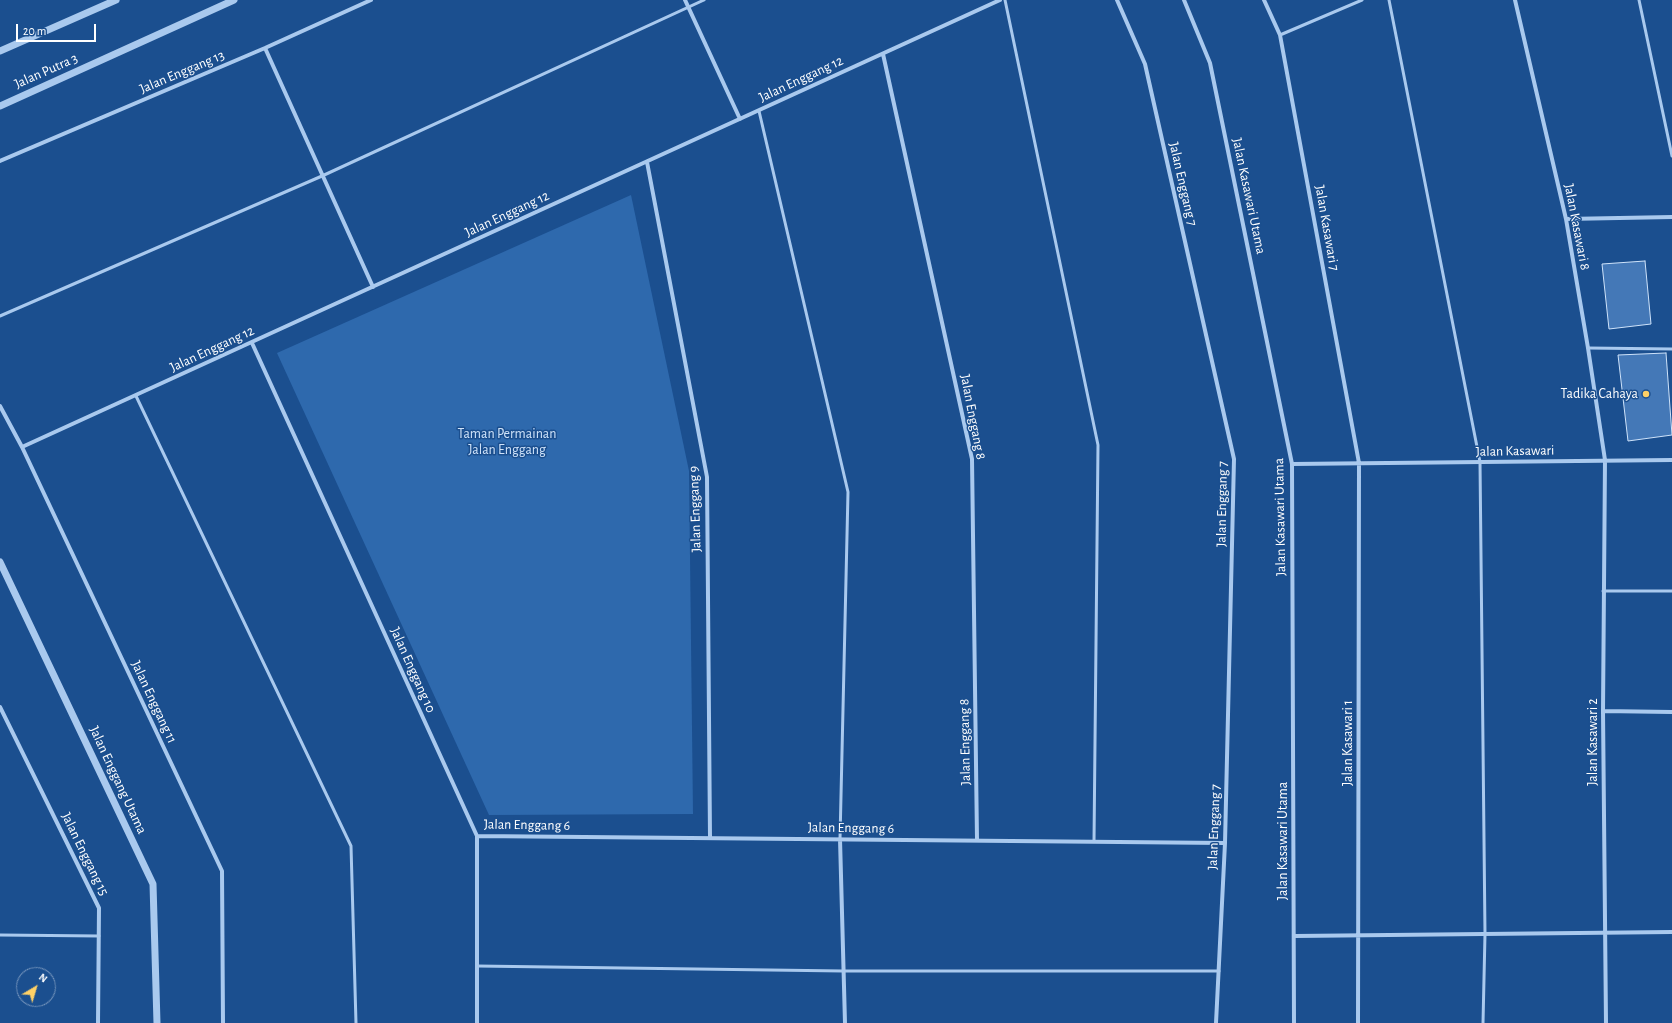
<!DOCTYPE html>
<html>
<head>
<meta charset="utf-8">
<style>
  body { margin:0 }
  #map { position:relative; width:1672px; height:1023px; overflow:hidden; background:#1b4f8f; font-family:"Alegreya Sans",sans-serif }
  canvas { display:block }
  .north { position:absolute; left:16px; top:967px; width:40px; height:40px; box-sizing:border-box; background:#1b4f8f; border:1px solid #7695bc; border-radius:50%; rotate:38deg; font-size:11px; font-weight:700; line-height:16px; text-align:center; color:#fff }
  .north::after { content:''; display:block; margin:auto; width:14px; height:18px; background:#ffd166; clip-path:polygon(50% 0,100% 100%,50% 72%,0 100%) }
  .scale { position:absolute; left:16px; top:24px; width:80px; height:18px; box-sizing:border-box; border:2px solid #fff; border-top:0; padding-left:5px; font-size:12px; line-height:14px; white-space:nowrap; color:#fff; -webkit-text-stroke:3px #1b4f8f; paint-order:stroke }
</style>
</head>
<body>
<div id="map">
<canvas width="1672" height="1023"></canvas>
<div class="north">N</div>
<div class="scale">20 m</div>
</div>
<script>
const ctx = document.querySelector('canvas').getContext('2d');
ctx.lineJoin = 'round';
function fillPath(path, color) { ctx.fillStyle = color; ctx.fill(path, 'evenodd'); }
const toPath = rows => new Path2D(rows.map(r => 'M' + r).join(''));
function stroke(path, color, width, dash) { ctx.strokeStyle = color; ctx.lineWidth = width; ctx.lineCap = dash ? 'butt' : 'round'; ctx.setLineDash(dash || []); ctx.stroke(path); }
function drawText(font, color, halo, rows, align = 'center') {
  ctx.font = font + ' "Alegreya Sans",sans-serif'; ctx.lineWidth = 3; ctx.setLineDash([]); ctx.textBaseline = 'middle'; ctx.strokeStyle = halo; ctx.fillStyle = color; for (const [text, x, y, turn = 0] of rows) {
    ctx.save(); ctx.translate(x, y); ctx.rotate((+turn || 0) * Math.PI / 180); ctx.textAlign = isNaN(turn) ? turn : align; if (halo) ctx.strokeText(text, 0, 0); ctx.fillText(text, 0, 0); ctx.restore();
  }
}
fillPath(toPath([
  [631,195,689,471,693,814,489,815,277,353]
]), '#2e69ad');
const building = toPath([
  [1645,261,1651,324,1609,329,1602,264,1645,261],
  [1666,353,1672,435,1628,441,1618,355,1666,353]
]);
fillPath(building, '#4478b7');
stroke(building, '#cfe3fa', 1);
stroke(toPath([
  [1005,0,1098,445,1094,841],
  [1389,0,1480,462,1485,934,1483,1023],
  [1639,0,1672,156],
  [1280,35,1362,0],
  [759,111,848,492,840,839],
  [0,316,322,176,704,0],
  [1588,348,1672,349],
  [136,396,351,846,356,1023],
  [1603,591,1672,591],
  [0,935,99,936],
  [477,966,843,971,1219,971]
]), '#a9c9ee', 3);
stroke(toPath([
  [685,0,740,119],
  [1117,0,1145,64,1234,459,1225,843,1216,1023],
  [1184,0,1210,63,1292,464,1294,1023],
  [1264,0,1280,35,1359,463,1358,1023],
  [1515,0,1566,219,1588,348,1605,460,1603,711,1606,1023],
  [265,48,373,287],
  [883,54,972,459,977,840],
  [0,161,265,48,371,0],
  [647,162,707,477,710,838],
  [1566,219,1672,217],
  [252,343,477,836,477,1023],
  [0,406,22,447,222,871,223,1023],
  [22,447,1000,0],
  [1292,464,1672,460],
  [0,707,99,908,98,1023],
  [1603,711,1672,712],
  [477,836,1225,843],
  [840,839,845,1023],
  [1295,936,1672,932]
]), '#a9c9ee', 4);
stroke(toPath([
  [0,51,116,0],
  [0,106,234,0],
  [0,562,153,884,157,1023]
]), '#a9c9ee', 7);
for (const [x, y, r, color] of [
  [1646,394,4,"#ffd166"]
]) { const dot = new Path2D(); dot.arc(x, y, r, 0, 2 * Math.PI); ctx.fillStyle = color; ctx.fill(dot); stroke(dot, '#1b4f8f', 1.5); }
drawText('14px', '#fff', '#1b4f8f', [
  ["Jalan Putra 3",46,71,-24],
  ["Jalan Enggang 13",182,72,-23],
  ["Jalan Enggang 12",801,79,-25],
  ["Jalan Enggang 7",1183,184,77],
  ["Jalan Kasawari Utama",1249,196,78],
  ["Jalan Enggang 12",507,214,-25],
  ["Jalan Kasawari 8",1577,227,79],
  ["Jalan Kasawari 7",1327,228,80],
  ["Jalan Enggang 12",212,349,-25],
  ["Jalan Enggang 8",973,417,79],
  ["Jalan Kasawari",1515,451,-1],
  ["Jalan Enggang 7",1222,504,-89],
  ["Jalan Enggang 9",695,509,-92],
  ["Jalan Kasawari Utama",1280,517,-91],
  ["Jalan Enggang 10",413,670,66],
  ["Jalan Enggang 11",154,702,65],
  ["Jalan Enggang 8",965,742,-91],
  ["Jalan Kasawari 2",1593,742,-90],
  ["Jalan Kasawari 1",1348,743,-90],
  ["Jalan Enggang Utama",118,780,65],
  ["Jalan Enggang 6",527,825,1],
  ["Jalan Enggang 7",1214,827,-88],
  ["Jalan Enggang 6",851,828,1],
  ["Jalan Kasawari Utama",1283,841,-90],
  ["Jalan Enggang 15",85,854,64]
]);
drawText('14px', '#fff', '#1b4f8f', [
  ["Tadika Cahaya",1638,394]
], 'right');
drawText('14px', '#cfe3fa', '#1b4f8f', [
  ["Taman Permainan",507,434],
  ["Jalan Enggang",507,450]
]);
</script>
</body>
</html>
